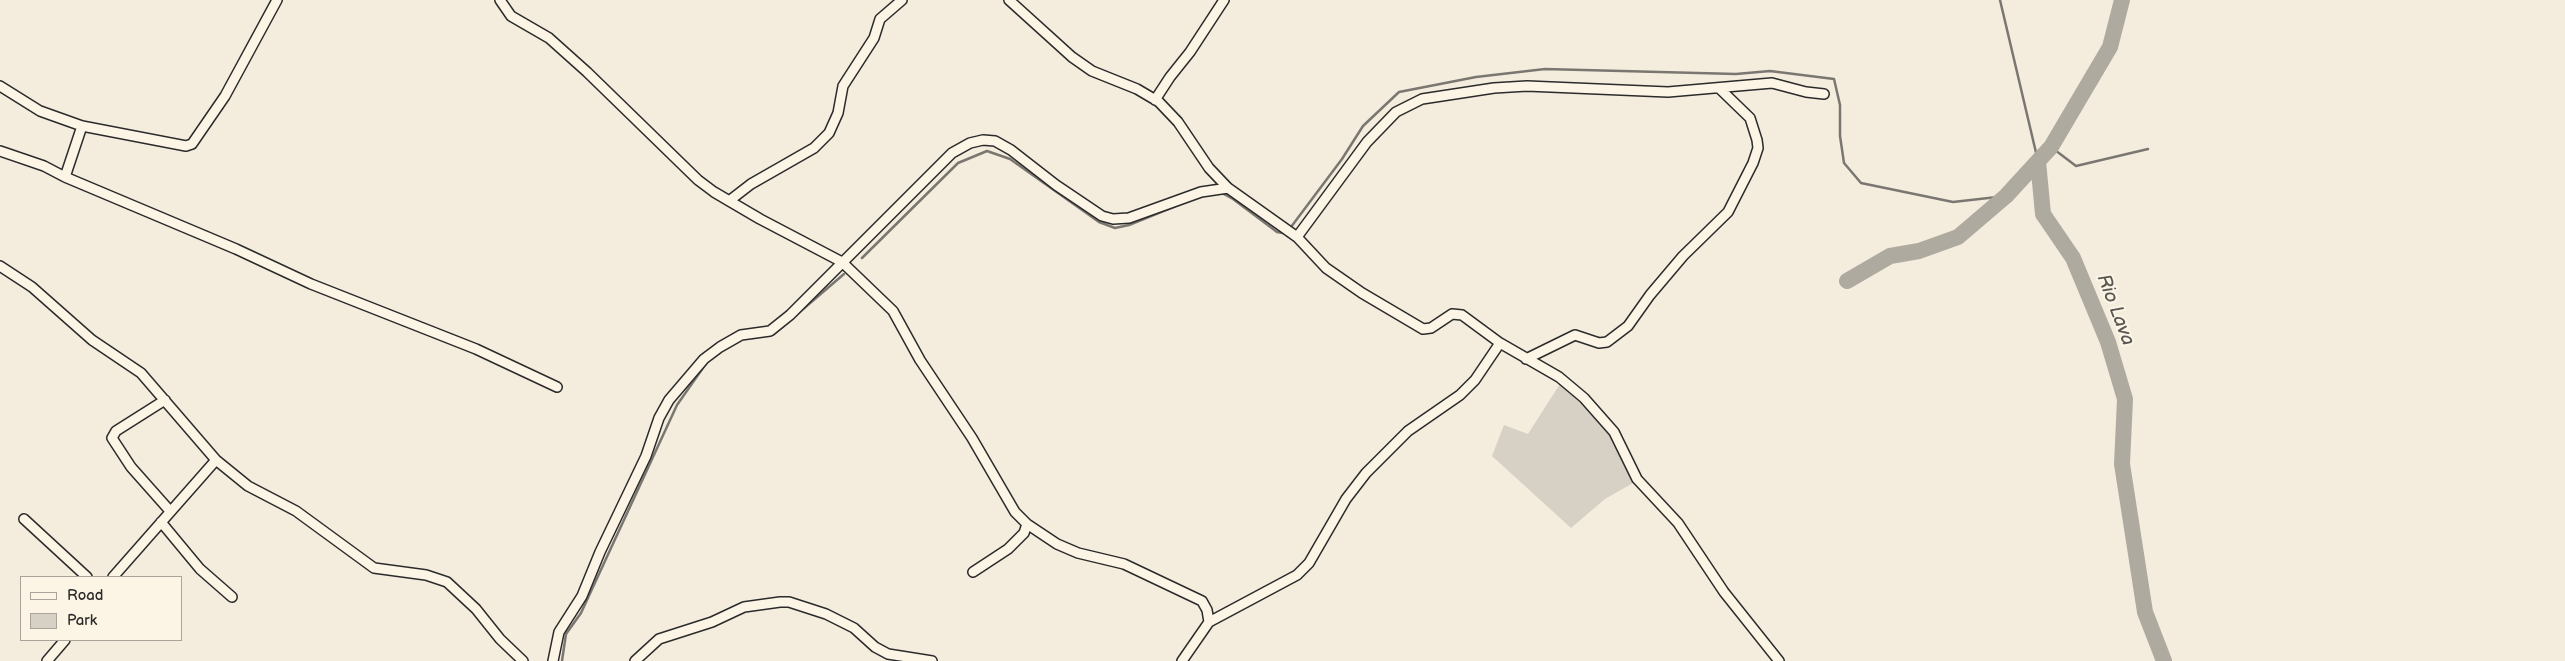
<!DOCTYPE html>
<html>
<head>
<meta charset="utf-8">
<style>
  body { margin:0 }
  #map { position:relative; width:2565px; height:661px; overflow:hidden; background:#f4edde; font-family:"Balsamiq Sans",sans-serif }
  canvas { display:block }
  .legend { position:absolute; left:20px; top:576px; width:162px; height:65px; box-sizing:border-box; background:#fcf5e5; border:1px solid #a8a49b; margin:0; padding:6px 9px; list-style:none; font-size:15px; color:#2b2b2b }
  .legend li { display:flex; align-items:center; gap:10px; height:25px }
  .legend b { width:25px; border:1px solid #a8a49b }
</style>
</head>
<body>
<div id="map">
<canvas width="2565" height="661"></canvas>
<ul class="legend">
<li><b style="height:6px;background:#fcf5e5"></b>Road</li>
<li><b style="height:14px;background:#d6d1c4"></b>Park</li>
</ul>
</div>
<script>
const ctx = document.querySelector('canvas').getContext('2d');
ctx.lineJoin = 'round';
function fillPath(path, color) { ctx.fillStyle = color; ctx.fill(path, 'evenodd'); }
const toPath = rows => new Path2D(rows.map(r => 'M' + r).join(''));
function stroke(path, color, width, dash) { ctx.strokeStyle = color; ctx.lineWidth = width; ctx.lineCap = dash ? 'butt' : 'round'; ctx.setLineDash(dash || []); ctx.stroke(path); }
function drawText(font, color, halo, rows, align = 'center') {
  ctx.font = font + ' "Balsamiq Sans",sans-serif'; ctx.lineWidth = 4; ctx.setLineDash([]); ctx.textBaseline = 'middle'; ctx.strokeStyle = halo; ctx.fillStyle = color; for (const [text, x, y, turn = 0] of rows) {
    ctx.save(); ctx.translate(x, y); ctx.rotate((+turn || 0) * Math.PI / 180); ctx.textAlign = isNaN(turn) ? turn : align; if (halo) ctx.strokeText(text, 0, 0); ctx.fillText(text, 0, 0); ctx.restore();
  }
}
fillPath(toPath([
  [1560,384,1584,401,1612,436,1633,483,1605,499,1571,528,1492,456,1504,425,1528,434]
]), '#d6d1c4');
stroke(toPath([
  [2000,0,2038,161],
  [2051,147,2076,166,2148,149],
  [1220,192,1233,199,1277,232,1283,233],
  [1291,227,1342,159,1363,126,1399,92,1476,77,1545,69,1736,74,1770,71,1834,79,1840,105,1840,136,1844,163,1861,183,1953,202,2006,196],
  [862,258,958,163,987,151,1010,159,1099,222,1115,228,1129,225,1193,199],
  [756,337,774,334,844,274],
  [562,661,566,634,581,613,677,405,705,365]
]), '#7a7771', 2.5);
stroke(toPath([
  [2038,161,2043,214,2073,258,2108,342,2125,399,2122,464,2145,612,2164,661],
  [1847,281,1890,256,1919,251,1958,237,2006,196,2051,147,2110,47,2122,0]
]), '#afaaa0', 16);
const minor = toPath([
  [500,0,511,16,549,38,587,72,698,180,714,192,760,219,842,262,893,311,920,360,972,438,1015,512,1027,524,1057,544,1078,553,1124,564,1202,601,1207,610,1209,622,1182,661],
  [1009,0,1072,57,1092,71,1137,89,1159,102,1178,122,1209,168,1228,188],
  [0,86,40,111,82,126,186,146,192,144,225,96,277,0],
  [1155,100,1170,77,1190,52,1224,0],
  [0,151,44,166,65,177,82,126],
  [65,177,236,249,311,284,476,349,557,387],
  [729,201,751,184,814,148,829,133,838,113,843,86,874,38,880,19,902,0],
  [1297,237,1367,142,1396,112,1422,99,1494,88,1527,86,1668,92,1772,83,1806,92,1824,94],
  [0,266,32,287,92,340,141,373,216,460,248,486,296,511,374,568,426,575,447,582,476,609,500,639,523,661],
  [1526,359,1575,335,1599,343,1607,342,1628,326,1650,295,1683,256,1728,212,1753,163,1758,148,1757,140,1750,118,1719,88],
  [165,400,116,431,112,438,131,467,170,511],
  [24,519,87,577],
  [161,522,200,569,232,597],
  [973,572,1008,549,1024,533,1027,524],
  [113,577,216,460],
  [1209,622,1297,575,1309,563,1346,499,1366,473,1408,431,1460,395,1475,380,1500,343],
  [47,661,65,640],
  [553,661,559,632,582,596,600,552,646,456,659,418,669,400,704,359,720,347,741,335,770,331,790,315,952,153,970,143,983,140,995,141,1011,150,1056,185,1102,216,1113,219,1129,218,1201,192,1228,188,1297,237,1326,268,1362,293,1423,329,1431,328,1452,314,1462,315,1500,343,1559,377,1584,398,1614,432,1637,479,1678,523,1724,592,1779,661],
  [635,661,659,639,712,622,744,607,780,602,789,602,826,614,854,628,875,647,888,654,932,661]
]);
stroke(minor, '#2b2b2b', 12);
stroke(minor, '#fcf5e5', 9);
drawText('italic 19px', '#595754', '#fcf5e5', [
  ["Rio Lava",2115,310,69]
]);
</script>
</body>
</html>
